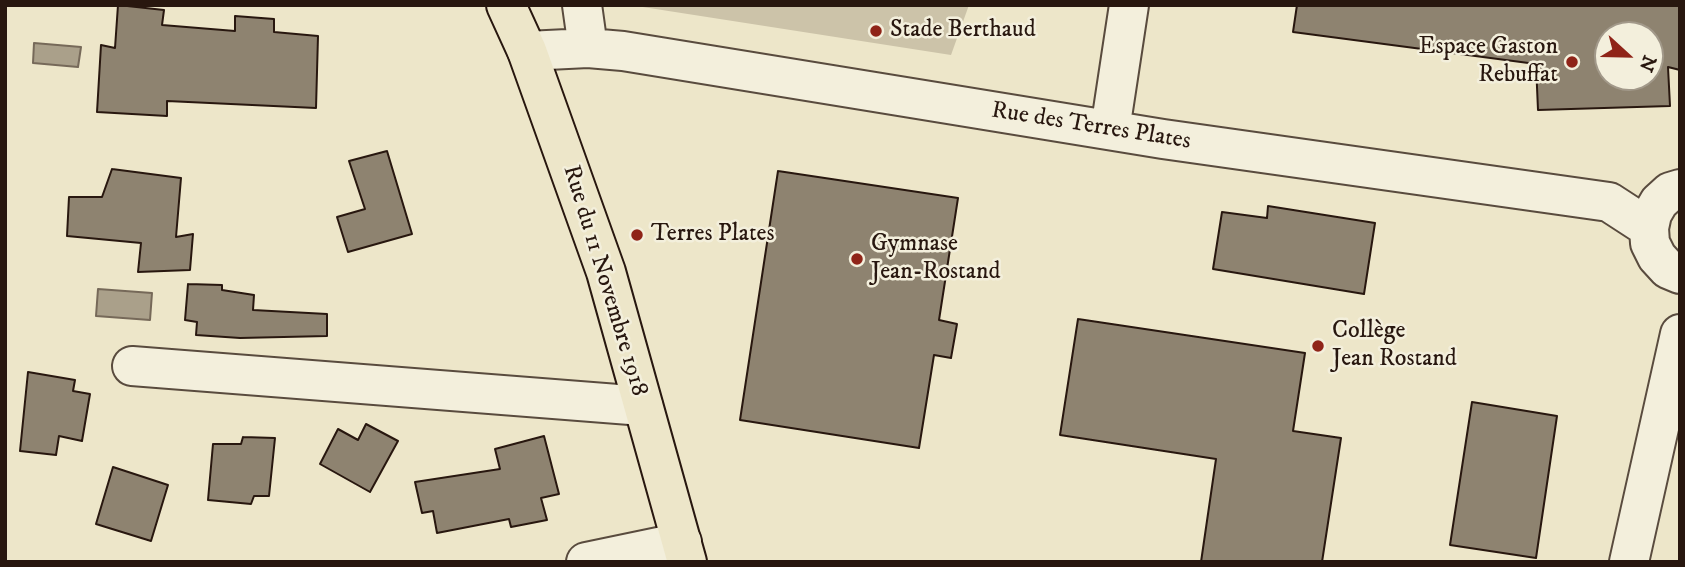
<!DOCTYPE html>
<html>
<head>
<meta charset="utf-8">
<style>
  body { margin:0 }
  #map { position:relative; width:1685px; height:567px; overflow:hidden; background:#ede6c9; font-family:"IM FELL DW Pica",serif }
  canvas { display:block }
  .frame { position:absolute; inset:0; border:7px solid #28170f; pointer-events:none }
  .north { position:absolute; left:1594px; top:21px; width:70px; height:70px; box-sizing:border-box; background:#f3efdc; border:2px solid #a2998a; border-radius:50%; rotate:112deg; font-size:19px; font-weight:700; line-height:28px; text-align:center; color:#28170f }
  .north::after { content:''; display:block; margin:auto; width:24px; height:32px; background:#8f2418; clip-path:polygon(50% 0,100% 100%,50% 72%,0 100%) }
</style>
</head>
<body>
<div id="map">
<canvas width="1685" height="567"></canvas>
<div class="frame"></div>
<div class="north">N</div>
</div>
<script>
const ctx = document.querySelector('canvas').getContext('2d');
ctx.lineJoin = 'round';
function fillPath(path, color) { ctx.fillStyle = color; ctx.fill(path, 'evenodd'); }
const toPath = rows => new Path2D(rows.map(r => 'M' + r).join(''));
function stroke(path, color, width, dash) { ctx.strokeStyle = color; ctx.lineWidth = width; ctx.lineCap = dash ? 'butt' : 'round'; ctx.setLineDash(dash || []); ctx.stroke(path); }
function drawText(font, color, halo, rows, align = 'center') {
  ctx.font = font + ' "IM FELL DW Pica",serif'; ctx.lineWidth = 5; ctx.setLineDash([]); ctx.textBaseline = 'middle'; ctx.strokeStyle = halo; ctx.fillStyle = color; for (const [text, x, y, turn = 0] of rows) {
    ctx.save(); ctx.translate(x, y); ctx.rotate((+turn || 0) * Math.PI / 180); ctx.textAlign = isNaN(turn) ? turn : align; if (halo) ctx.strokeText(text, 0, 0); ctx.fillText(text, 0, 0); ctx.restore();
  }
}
fillPath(toPath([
  [630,5,969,5,951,55]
]), '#ccc3a9');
const water = toPath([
  [34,43,81,47,78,67,33,63,34,43],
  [98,289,152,293,150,320,96,316,98,289]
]);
fillPath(water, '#aaa08a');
stroke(water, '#766959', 2);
const building = toPath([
  [118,5,164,10,162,25,235,31,235,16,274,19,274,32,318,36,316,108,167,101,167,116,97,112,101,45,115,48,118,5],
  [1297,5,1680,5,1680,70,1668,67,1670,106,1538,110,1536,64,1293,32,1297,5],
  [1608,35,1650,35,1650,77,1608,77,1608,35],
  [387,151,412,234,348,252,337,217,365,209,349,161,387,151],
  [112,169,181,178,176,237,193,234,190,270,138,272,141,243,67,236,69,197,102,197,112,169],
  [778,171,958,198,939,320,957,324,951,358,934,355,919,448,740,420,778,171],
  [1268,206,1375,223,1364,294,1213,269,1222,212,1267,218,1268,206],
  [188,284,222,285,222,290,254,295,253,310,327,314,327,336,240,338,196,335,197,322,185,320,188,284],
  [1078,319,1305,353,1293,431,1341,438,1322,562,1201,562,1216,459,1060,435,1078,319],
  [28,372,75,380,73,391,90,394,82,441,59,436,56,455,20,451,28,372],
  [1472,402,1557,416,1536,558,1450,545,1472,402],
  [366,424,398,441,370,492,320,464,338,429,358,440,366,424],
  [544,436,559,494,541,498,547,520,511,527,509,519,437,533,433,511,422,513,415,482,500,469,495,449,544,436],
  [243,437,275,438,269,496,254,496,251,504,208,500,213,444,241,444,243,437],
  [113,467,168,485,151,541,96,524,113,467]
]);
fillPath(building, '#8e8370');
stroke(building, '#28170f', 2);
const minor = toPath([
  [582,5,588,48],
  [527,51,588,48,623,51,1163,139,1609,202,1649,228],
  [1110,130,1129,5],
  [1680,189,1670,192,1659,202,1652,214,1649,228,1650,243,1657,257,1668,269,1680,274],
  [132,366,643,406],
  [586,562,682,542],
  [1629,562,1680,334]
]);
const major = toPath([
  [506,5,527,51,606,272,687,562]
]);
stroke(minor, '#594b3e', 42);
stroke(major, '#28170f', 42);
stroke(minor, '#f3efdc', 38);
stroke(major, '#ede6c9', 38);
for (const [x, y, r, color] of [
  [876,31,7,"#8f2418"],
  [1572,62,7,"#8f2418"],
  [637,235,7,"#8f2418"],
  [857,259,7,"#8f2418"],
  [1318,346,7,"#8f2418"]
]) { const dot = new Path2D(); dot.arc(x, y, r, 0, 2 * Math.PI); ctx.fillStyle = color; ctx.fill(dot); stroke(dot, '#f3efdc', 2.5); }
drawText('24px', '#28170f', '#f3efdc', [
  ["Stade Berthaud",890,31],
  ["Espace Gaston",1558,48,"right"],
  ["Rebuffat",1558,76,"right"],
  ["Terres Plates",651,235],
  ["Gymnase",871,245],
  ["Jean-Rostand",871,273],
  ["Collège",1332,332],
  ["Jean Rostand",1332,360]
], 'left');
drawText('24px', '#28170f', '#f3efdc', [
  ["Rue des Terres Plates",1091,127,9],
  ["Rue du 11 Novembre 1918",604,281,73]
]);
</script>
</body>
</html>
